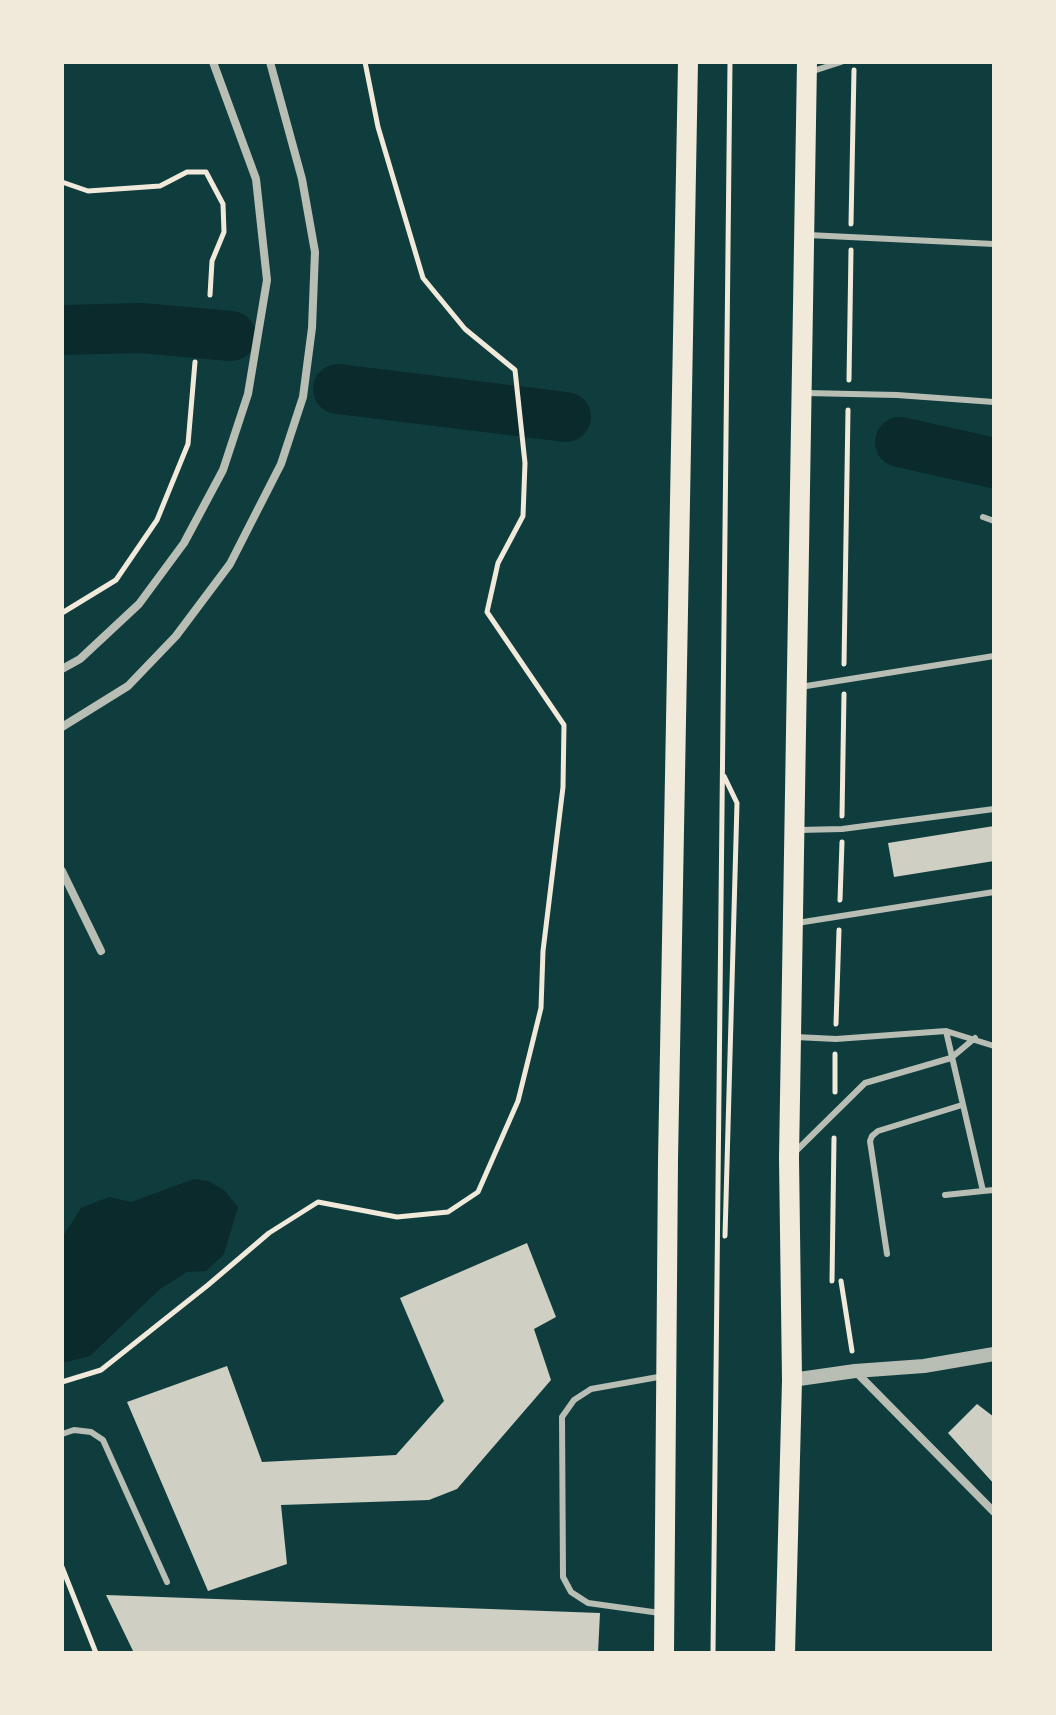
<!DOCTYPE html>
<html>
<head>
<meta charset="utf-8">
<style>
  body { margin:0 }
  #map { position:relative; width:1056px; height:1715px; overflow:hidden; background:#0f3d3e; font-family:"Roboto Serif",serif }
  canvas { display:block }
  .frame { position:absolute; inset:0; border:64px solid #f1e9da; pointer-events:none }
</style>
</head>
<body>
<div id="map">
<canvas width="1056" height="1715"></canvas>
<div class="frame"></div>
</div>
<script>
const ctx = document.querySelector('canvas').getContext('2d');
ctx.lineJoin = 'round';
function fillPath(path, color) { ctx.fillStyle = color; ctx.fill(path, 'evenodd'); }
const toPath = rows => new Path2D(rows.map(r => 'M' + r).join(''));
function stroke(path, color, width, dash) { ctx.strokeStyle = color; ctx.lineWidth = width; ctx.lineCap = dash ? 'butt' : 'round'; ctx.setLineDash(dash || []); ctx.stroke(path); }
fillPath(toPath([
  [194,1179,208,1181,224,1190,238,1207,224,1254,206,1271,187,1272,160,1289,90,1356,62,1363,62,1238,81,1208,109,1197,131,1202]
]), '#0a2a2b');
stroke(toPath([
  [62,330,141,328,231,336],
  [338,389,566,417],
  [900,442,994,463]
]), '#0a2a2b', 50);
fillPath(toPath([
  [994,826,994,861,894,877,888,843],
  [527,1243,556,1317,534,1329,551,1380,457,1489,429,1500,281,1505,287,1564,208,1591,127,1402,227,1366,262,1462,396,1455,444,1401,400,1298],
  [977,1404,994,1417,994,1484,948,1433],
  [106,1595,600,1613,598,1653,134,1653]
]), '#cfcfc3');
stroke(toPath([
  [62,182,88,191,160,186,187,172,206,172,223,204,224,232,212,261,210,295],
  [851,224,854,70],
  [849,380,851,250],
  [62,613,116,580,157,520,188,444,195,362],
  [844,664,848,410],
  [724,776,737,803,725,1236],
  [842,816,844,694],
  [840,900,842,842],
  [836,1024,839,930],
  [835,1092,835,1054],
  [832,1281,834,1138],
  [841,1281,852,1351],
  [62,1382,101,1370,208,1285,269,1233,318,1202,397,1217,448,1212,478,1192,518,1101,541,1008,543,951,563,787,564,725,487,612,498,563,523,516,525,463,515,370,465,329,423,278,378,127,365,62],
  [62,1567,96,1653],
  [713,1653,730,62]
]), '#f1e9da', 5);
stroke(toPath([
  [810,72,841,62],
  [808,235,994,244],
  [806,393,897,395,994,402],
  [983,517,994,521],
  [800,687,994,656],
  [799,830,842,829,994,809],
  [797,923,994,892],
  [946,1031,983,1191,994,1190],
  [796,1037,836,1039,946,1031,994,1046],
  [794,1153,865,1083,951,1058,975,1038],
  [945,1195,983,1191],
  [887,1254,870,1141,872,1136,878,1131,962,1105],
  [62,1434,74,1430,91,1432,103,1440,167,1582],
  [660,1613,588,1603,571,1592,563,1577,562,1417,574,1400,591,1389,664,1376]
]), '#b8beb3', 6);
stroke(toPath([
  [62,669,80,659,139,604,184,543,223,470,248,394,267,280,256,179,213,62],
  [62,727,128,686,176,636,230,564,281,464,303,397,312,328,315,252,302,179,270,62],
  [62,871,101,951],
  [856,1372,994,1512]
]), '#b8beb3', 8);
stroke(toPath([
  [792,1380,855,1371,924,1366,994,1354]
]), '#b8beb3', 14);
stroke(toPath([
  [664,1653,668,1160,688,62],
  [785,1653,792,1380,789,1158,807,62]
]), '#f1e9da', 20);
</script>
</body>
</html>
